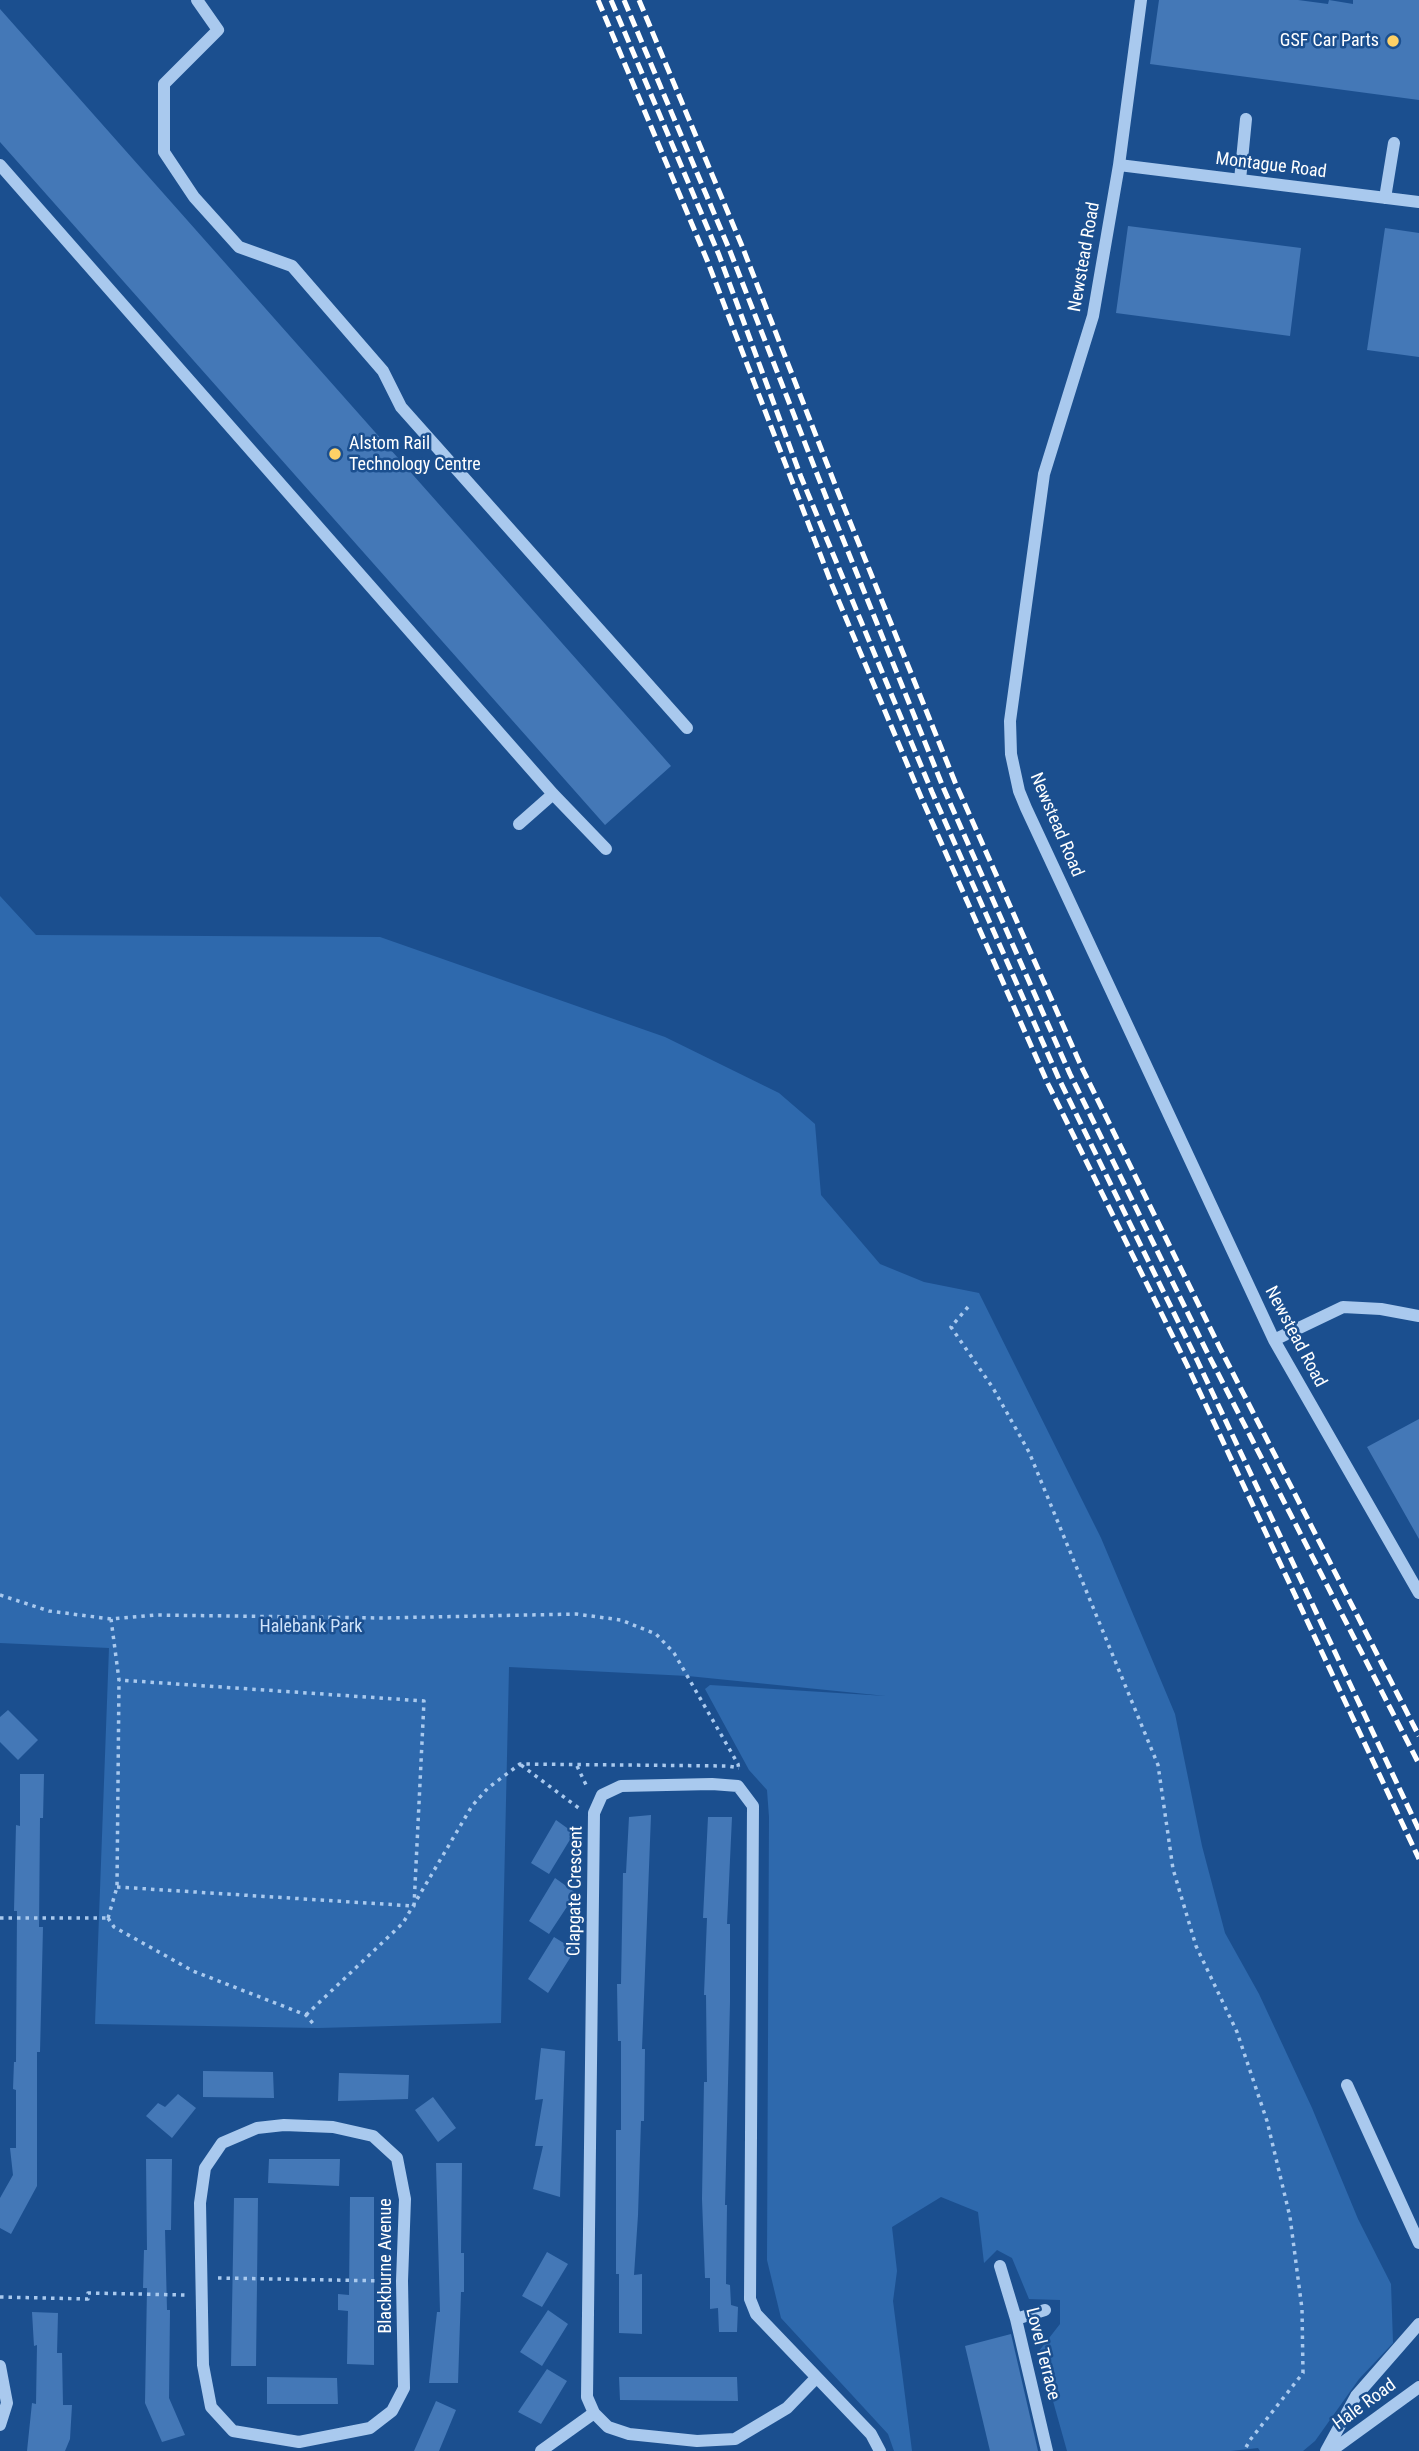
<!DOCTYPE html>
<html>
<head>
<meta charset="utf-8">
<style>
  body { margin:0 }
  canvas { display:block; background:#1b4f8f }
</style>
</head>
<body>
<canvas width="1419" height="2451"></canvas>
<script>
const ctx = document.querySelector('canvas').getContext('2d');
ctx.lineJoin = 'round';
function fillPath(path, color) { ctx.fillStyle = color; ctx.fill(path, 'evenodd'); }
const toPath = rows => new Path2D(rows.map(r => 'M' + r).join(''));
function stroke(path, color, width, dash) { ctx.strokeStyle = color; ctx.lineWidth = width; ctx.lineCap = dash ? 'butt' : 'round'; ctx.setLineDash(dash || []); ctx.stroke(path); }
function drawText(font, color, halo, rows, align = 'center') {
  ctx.font = font + ' "Roboto Condensed",sans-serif'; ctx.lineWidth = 5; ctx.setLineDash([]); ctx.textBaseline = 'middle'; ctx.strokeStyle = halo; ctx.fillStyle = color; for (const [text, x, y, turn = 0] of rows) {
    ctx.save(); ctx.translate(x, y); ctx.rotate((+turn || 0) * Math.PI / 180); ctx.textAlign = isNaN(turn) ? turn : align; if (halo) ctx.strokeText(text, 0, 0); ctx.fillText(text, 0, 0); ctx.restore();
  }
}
fillPath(toPath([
  [0,896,36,935,380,937,665,1037,779,1093,815,1124,821,1195,880,1264,924,1282,979,1293,1101,1538,1175,1714,1202,1846,1225,1933,1259,1994,1312,2108,1358,2219,1391,2284,1393,2343,1359,2379,1315,2441,1303,2451,1260,2451,1258,2448,1231,2451,1067,2451,1039,2351,1060,2324,1060,2300,1029,2299,1012,2258,997,2250,984,2263,978,2212,941,2197,892,2227,897,2271,893,2301,912,2451,894,2451,888,2434,781,2318,767,2260,769,1817,767,1790,749,1770,705,1689,710,1685,886,1696,688,1676,509,1667,501,2023,318,2028,95,2024,109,1648,0,1643]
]), '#2e69ad');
fillPath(toPath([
  [1159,0,1298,0,1328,4,1329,0,1353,4,1353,0,1419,0,1419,100,1150,64],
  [0,9,671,766,605,825,0,142],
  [1128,226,1301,248,1290,336,1116,313],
  [1385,228,1419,233,1419,357,1367,350],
  [1419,1419,1419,1539,1367,1447],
  [8,1710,38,1740,18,1760,0,1742,0,1717],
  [20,1774,44,1774,43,1818,40,1818,39,1927,43,1927,40,2052,37,2052,37,2186,11,2234,0,2228,0,2198,13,2175,10,2148,16,2148,16,2090,13,2089,14,2062,16,2062,17,1911,14,1911,16,1825,20,1826],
  [651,1815,642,2049,645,2049,644,2121,641,2121,638,2215,634,2275,642,2274,642,2334,619,2333,619,2274,616,2274,616,2130,621,2130,621,2041,618,2041,617,1984,621,1984,623,1873,626,1873,629,1817],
  [708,1817,732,1817,727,1924,730,1924,730,2002,725,2205,727,2205,726,2284,730,2285,731,2305,738,2307,737,2332,719,2332,718,2308,710,2309,710,2278,705,2278,702,2199,704,2082,707,2082,706,1995,704,1995,707,1918,703,1918],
  [556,1820,574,1833,549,1874,531,1863],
  [555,1878,576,1893,549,1934,529,1921],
  [554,1937,575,1950,548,1993,528,1979],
  [541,2048,565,2051,560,2197,533,2189,543,2146,535,2146,543,2099,535,2100],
  [203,2071,273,2072,274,2098,203,2097],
  [339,2073,409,2075,408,2099,338,2101],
  [178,2094,196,2108,172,2138,146,2116,158,2103,165,2107],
  [433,2097,456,2128,438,2142,415,2110],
  [146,2159,172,2159,171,2230,165,2230,167,2310,170,2310,169,2398,185,2435,162,2442,145,2403,147,2288,143,2288,144,2250,147,2250],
  [269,2159,340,2159,339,2186,268,2183],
  [436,2163,462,2163,461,2253,464,2253,464,2292,461,2292,458,2383,429,2383,437,2312,440,2312],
  [350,2197,374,2197,374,2365,347,2364,348,2311,338,2310,338,2294,349,2295],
  [234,2198,258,2198,256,2366,231,2366],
  [547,2252,568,2264,542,2307,522,2296],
  [548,2310,568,2324,542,2366,520,2352],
  [32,2312,58,2313,57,2353,62,2353,63,2405,72,2405,70,2439,65,2451,27,2451,32,2403,36,2404,37,2345,34,2346],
  [1011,2334,1038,2451,990,2451,965,2346],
  [547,2369,567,2381,541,2424,518,2412],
  [267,2377,337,2378,338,2404,267,2404],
  [619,2377,737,2377,738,2401,620,2400],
  [436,2401,456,2410,439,2451,414,2451]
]), '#4478b7');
stroke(toPath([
  [968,1307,951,1327,993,1388,1029,1452,1158,1765,1173,1869,1196,1946,1237,2032,1267,2121,1290,2217,1302,2309,1303,2373,1250,2440,1244,2451],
  [0,1595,49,1611,111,1619,155,1615,383,1618,576,1614,621,1620,656,1634,674,1653,738,1764,739,1770],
  [521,1765,580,1809],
  [577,1766,588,1789],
  [117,1887,414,1906,424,1701,119,1680],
  [0,1918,108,1918],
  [108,1918,117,1887,119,1680,111,1619],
  [108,1918,114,1927,193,1971,306,2015,315,2026],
  [306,2015,403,1923,472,1806,488,1788,520,1764,728,1766,739,1768],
  [218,2278,389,2281],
  [0,2297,88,2299,88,2293,185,2295]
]), '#a9c9ee', 3.5, [3.5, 5]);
stroke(toPath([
  [197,0,218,30,164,84,164,152,194,197,239,247,292,266,383,371,401,407,687,728],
  [1141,0,1119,165,1093,316,1044,474,1010,721,1011,754,1019,791,1026,808,1274,1340,1419,1593],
  [0,165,553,794,606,849],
  [1119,165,1419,202],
  [1240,180,1246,119],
  [1385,198,1394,143],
  [519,824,553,794],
  [1274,1340,1343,1307,1381,1309,1419,1316],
  [1347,2085,1419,2243],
  [284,2125,333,2127,373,2136,397,2158,405,2199,402,2281,404,2388,392,2411,370,2428,299,2442,233,2431,211,2407,203,2365,200,2203,205,2168,222,2143,257,2128,284,2125],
  [1000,2266,1016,2319,1047,2451],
  [1016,2319,1045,2310],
  [0,2366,7,2403,0,2425],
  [816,2378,787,2408,735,2439,697,2441,629,2434,608,2427,594,2413,587,2397,594,1813,602,1795,621,1786,712,1784,738,1786,753,1806,750,2299,756,2314,871,2434,880,2451],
  [541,2451,594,2413],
  [1326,2451,1356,2396,1419,2324],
  [1331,2451,1419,2387]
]), '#a9c9ee', 12);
stroke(toPath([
  [598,0,707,260,832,585,921,797,1048,1084,1187,1365,1419,1859],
  [611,0,719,255,801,477,932,792,1059,1079,1197,1360,1419,1830],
  [624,0,730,251,826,497,943,787,1070,1074,1208,1354,1419,1764],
  [639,0,742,246,838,492,955,782,1082,1068,1220,1348,1419,1736]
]), '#fff', 5, [12, 5]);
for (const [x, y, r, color] of [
  [1393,41,7,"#ffd166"],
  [335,454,7,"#ffd166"]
]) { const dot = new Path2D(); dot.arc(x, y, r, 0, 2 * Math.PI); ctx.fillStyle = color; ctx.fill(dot); stroke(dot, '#1b4f8f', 2.5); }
drawText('18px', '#fff', '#1b4f8f', [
  ["GSF Car Parts",1379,41],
  ["Alstom Rail",349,444,"left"],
  ["Technology Centre",349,465,"left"]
], 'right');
drawText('18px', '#fff', '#1b4f8f', [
  ["Montague Road",1271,166,7],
  ["Newstead Road",1085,257,-80],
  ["Newstead Road",1056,825,67],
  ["Newstead Road",1295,1337,62],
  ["Clapgate Crescent",576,1891,-89],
  ["Blackburne Avenue",386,2266,-90],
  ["Lovel Terrace",1042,2354,76],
  ["Hale Road",1365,2405,-36]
]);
drawText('18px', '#cfe3fa', '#1b4f8f', [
  ["Halebank Park",311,1627]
]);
</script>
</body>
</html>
